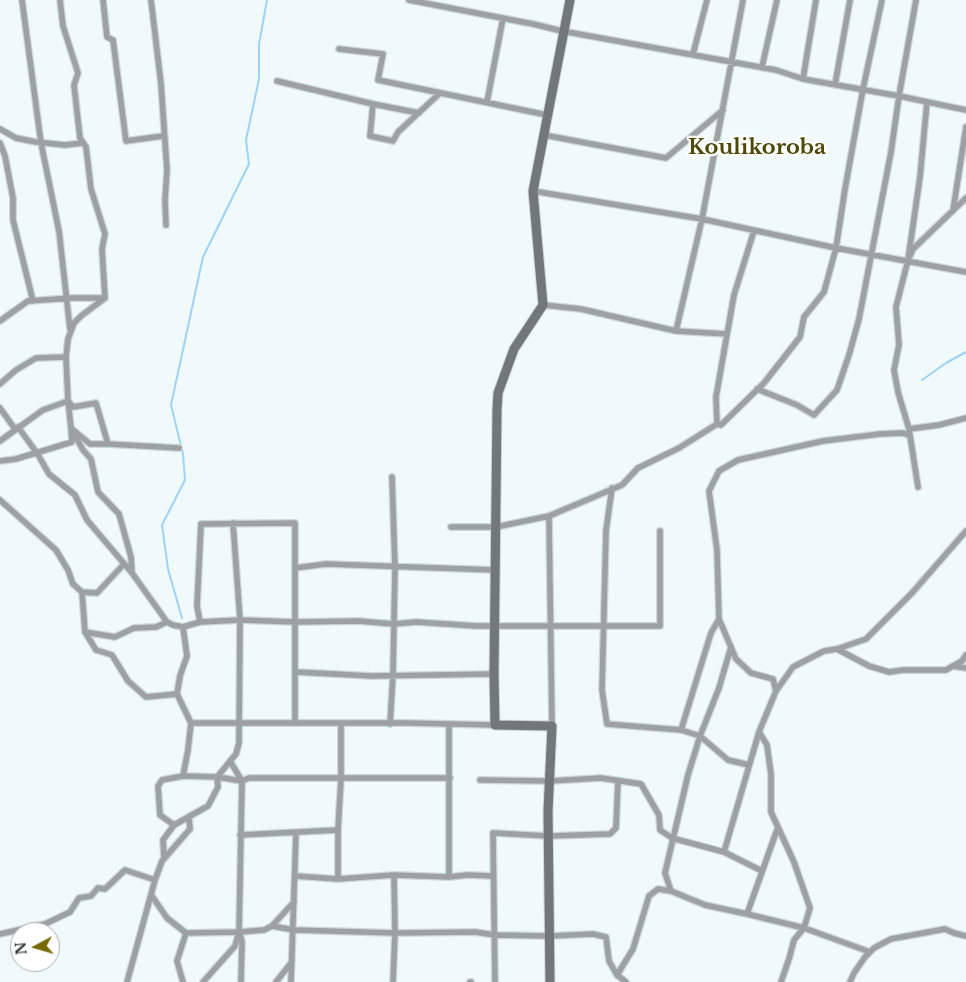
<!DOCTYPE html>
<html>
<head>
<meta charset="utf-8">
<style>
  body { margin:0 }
  #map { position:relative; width:966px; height:982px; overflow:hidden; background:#f0fafa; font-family:"Libre Baskerville",serif }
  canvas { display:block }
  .north { position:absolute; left:10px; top:922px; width:50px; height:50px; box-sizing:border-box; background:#fff; border:1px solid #aeb0b0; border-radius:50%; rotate:264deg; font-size:14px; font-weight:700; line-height:20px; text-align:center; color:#353939 }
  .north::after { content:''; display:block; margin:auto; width:18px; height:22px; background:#756900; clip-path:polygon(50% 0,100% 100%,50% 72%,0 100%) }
</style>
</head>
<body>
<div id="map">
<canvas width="966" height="982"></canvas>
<div class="north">N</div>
</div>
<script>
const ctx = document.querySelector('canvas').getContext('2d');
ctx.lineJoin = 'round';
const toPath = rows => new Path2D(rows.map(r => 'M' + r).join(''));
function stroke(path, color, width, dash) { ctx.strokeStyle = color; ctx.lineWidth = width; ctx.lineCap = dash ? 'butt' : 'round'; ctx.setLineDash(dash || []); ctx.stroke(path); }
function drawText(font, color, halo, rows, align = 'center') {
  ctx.font = font + ' "Libre Baskerville",serif'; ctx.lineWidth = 4.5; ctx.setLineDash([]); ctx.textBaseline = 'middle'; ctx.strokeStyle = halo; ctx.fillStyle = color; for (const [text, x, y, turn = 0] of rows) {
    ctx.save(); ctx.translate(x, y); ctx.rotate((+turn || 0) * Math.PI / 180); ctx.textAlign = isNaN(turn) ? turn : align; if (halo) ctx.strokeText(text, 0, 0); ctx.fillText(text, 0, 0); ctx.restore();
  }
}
stroke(toPath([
  [922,380,946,363,966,352],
  [182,618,168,569,162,525,185,480,183,454,171,405,203,257,249,164,246,140,259,79,259,44,267,0]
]), '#9ed3f7', 2);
const street = toPath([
  [22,0,41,143,59,231,70,329],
  [60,0,63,26,78,73,74,85,80,138,86,147,91,189,105,234,102,249,105,298,81,316,74,323,68,339,66,357,68,401,71,428,83,450,91,459,98,492,119,514,131,557,132,573,167,622],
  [103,0,107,37,113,40,126,141,163,136],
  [151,0,161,84,167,170,165,200,166,225],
  [409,0,533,24,562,31,776,70,803,79,899,96,966,110],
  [339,49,383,54,378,80,547,115],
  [693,54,707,0],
  [762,67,777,0],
  [803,79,816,0],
  [277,81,373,104,370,136,393,141,398,132,440,93],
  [835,85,850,0],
  [487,102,503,18],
  [373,104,419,113],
  [0,129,16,138,36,142,65,145,83,143],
  [544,135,666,158,723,110],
  [0,143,5,156,13,198,13,220,33,301],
  [533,191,702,219,836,248,966,272],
  [953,211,966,127],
  [910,256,913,249,966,198],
  [543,305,581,309,676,331,727,334],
  [0,321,28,301,72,298,105,298],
  [676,331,702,219,743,0],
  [0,384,16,370,36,358,66,357],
  [757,389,797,405,814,415,837,390,849,355,859,319,891,152,899,96,916,0],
  [0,408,15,429],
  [717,424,716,397,734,295,754,231],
  [18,427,37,453,49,474,75,495,87,520,132,573],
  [909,429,939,425,966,418],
  [0,441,43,410,68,401,73,407,96,403,108,444,179,448],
  [0,461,16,459,72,442,71,428,90,444,108,444],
  [918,487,909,429,898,392,894,370,899,345,896,307,908,260,920,177,927,102],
  [612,488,606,531,602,690,607,724,681,730,711,633,719,619],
  [0,500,56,550,68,570,73,584,82,592],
  [549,516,552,726],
  [451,527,496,527,549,516,622,485,638,468,679,448,717,424,721,425,764,383,800,337,804,317,824,292,836,248,845,189,863,89,882,0],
  [966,531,912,593,866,639,837,649,869,666,889,672,903,670,946,670,962,661,966,655],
  [124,564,97,593,82,592,85,632,96,650,112,655,128,681,146,697,177,694],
  [200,622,197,606,201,524,295,523,295,568],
  [85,632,115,637,134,628,156,627,167,622,173,625,183,627,200,622,240,620,296,622,358,621,394,624,416,622,476,626,660,626,660,531],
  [731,647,719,688,700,736,688,775,665,873,671,891,705,905,747,914],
  [953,666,966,668],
  [296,672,372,676,494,674],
  [776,691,773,679,751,673,736,659,719,619,717,550,709,491,719,471,738,460,823,441,880,434,902,433,910,435],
  [191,723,408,723,495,725],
  [295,723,295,568,326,564,495,570],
  [390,724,393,675,395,568,392,477],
  [681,730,700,736,728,760,749,765],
  [759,732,767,745,771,774,771,812,794,862,810,908,804,928,794,940,789,959,781,982],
  [183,776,217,777,236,754,239,743,240,620,233,523],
  [480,780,550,781,601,778,641,784,659,815,660,830,672,838,724,852],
  [174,825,160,815,158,786,162,780,183,776,188,750,191,723,177,694,180,676,187,656,183,627],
  [778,827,747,914,804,928,870,952],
  [240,835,338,830],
  [164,858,163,840,174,825,208,806,218,787,217,777,242,781,230,761],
  [762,871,724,852,759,732,776,691,793,667,824,651,837,649],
  [295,876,338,879,394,875,449,877,467,875,493,876],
  [449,877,449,724],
  [338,879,338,830,341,779,341,723],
  [155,880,162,861,190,829,189,817],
  [152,896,167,918,186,933,239,932,242,781,249,778,450,778],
  [272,926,294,902],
  [0,934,45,924,70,912,79,898,91,896,98,888,105,889,125,870,155,880,127,982],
  [240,934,242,942,241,982],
  [617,975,626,982],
  [183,982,177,961,186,933],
  [203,982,235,946,239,932,264,930,272,926,294,930,395,933,475,932,495,935,550,936,593,934,606,937,609,961,617,975,633,949,649,896,658,889,671,891],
  [276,982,291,963],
  [291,982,296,833],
  [393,982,395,933,394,875],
  [470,982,471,982],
  [495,982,493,833,549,836,610,834,616,828,618,781],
  [850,982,854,973,865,957,874,948,891,939,945,929,954,933,966,936]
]);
const secondary = toPath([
  [550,982,548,811,552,726,495,725,494,674,497,410,498,393,514,349,543,305,533,191,570,0]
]);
stroke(street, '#ced7d7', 8);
stroke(secondary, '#ced7d7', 11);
stroke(street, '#9da1a2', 5.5);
stroke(secondary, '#727779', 9);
drawText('bold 21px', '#504806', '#fff', [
  ["Koulikoroba",757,148]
]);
</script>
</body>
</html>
